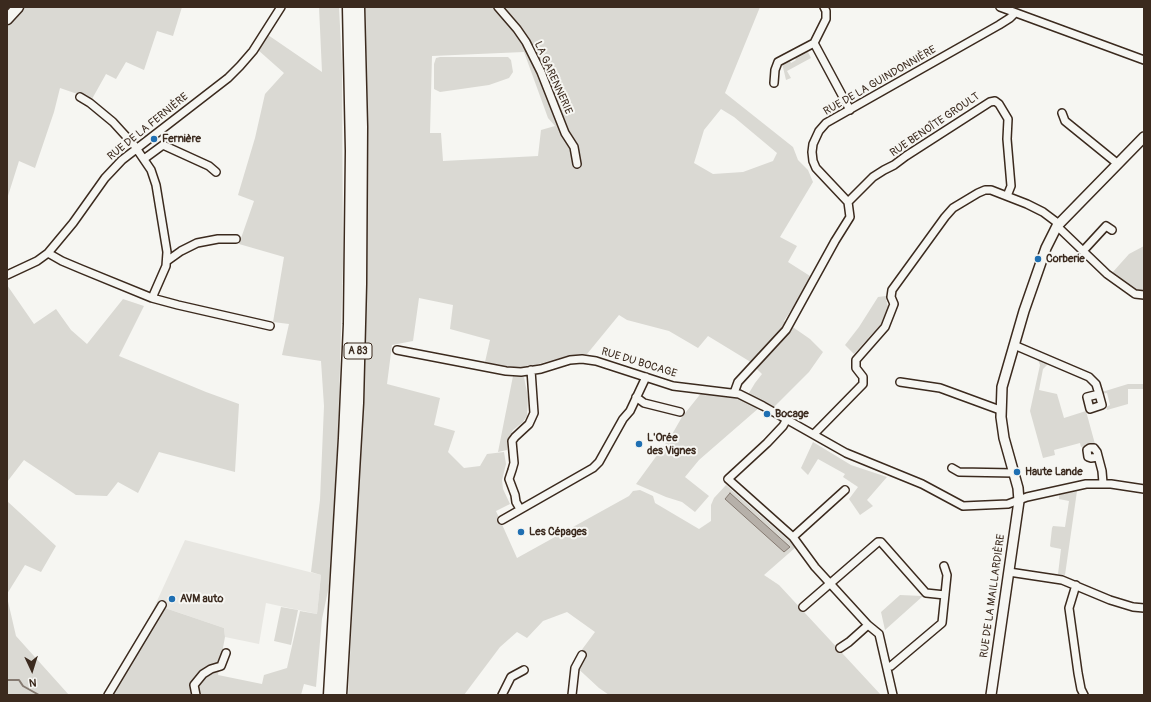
<!DOCTYPE html>
<html>
<head>
<meta charset="utf-8">
<style>
  body { margin:0 }
  #map { position:relative; width:1151px; height:702px; overflow:hidden; background:#f6f6f2; font-family:Pangolin,sans-serif }
  canvas { display:block }
  .frame { position:absolute; inset:0; border:8px solid #3b2a1e; pointer-events:none }
  .north { position:absolute; left:12px; top:650px; width:40px; height:40px; -webkit-text-stroke:3px #f6f6f2; paint-order:stroke; rotate:176deg; font-size:11px; font-weight:700; line-height:16px; text-align:center; color:#3b2a1e }
  .north::after { content:''; display:block; margin:auto; width:14px; height:18px; background:#3b2a1e; clip-path:polygon(50% 0,100% 100%,50% 72%,0 100%) }
</style>
</head>
<body>
<div id="map">
<canvas width="1151" height="702"></canvas>
<div class="frame"></div>
<div class="north">N</div>
</div>
<script>
const ctx = document.querySelector('canvas').getContext('2d');
ctx.lineJoin = 'round';
function fillPath(path, color) { ctx.fillStyle = color; ctx.fill(path, 'evenodd'); }
const toPath = rows => new Path2D(rows.map(r => 'M' + r).join(''));
function stroke(path, color, width, dash) { ctx.strokeStyle = color; ctx.lineWidth = width; ctx.lineCap = dash ? 'butt' : 'round'; ctx.setLineDash(dash || []); ctx.stroke(path); }
function drawText(font, color, halo, rows, align = 'center') {
  ctx.font = font + ' Pangolin,sans-serif'; ctx.lineWidth = 4; ctx.setLineDash([]); ctx.textBaseline = 'middle'; ctx.strokeStyle = halo; ctx.fillStyle = color; for (const [text, x, y, turn = 0] of rows) {
    ctx.save(); ctx.translate(x, y); ctx.rotate((+turn || 0) * Math.PI / 180); ctx.textAlign = isNaN(turn) ? turn : align; if (halo) ctx.strokeText(text, 0, 0); ctx.fillText(text, 0, 0); ctx.restore();
  }
}
fillPath(toPath([
  [185,540,321,575,317,614,266,603,259,644,225,637,224,628,165,608,151,614]
]), '#e8e7e2');
fillPath(toPath([
  [7,7,182,7,173,36,157,31,144,70,126,62,116,79,106,74,92,99,60,88,54,112,35,168,19,161,7,199],
  [319,7,339,7,342,64,343,263,338,434,329,586,322,619,316,687,304,684,301,695,109,695,151,614,165,608,224,628,225,637,218,675,262,684,264,675,287,668,300,611,317,614,321,575,311,572,320,500,324,406,321,361,282,355,289,324,273,322,284,257,239,244,254,201,238,195,255,138,265,94,284,73,258,50,268,35,322,72],
  [365,7,760,7,725,93,793,147,798,160,808,170,813,182,780,237,797,246,788,262,810,276,801,295,784,321,810,339,823,352,809,372,773,408,754,400,749,393,755,383,762,374,749,361,708,336,698,348,669,331,627,320,619,315,587,354,567,356,535,365,519,368,485,362,490,340,450,329,453,305,419,298,413,341,392,345,387,384,440,398,434,425,455,431,448,452,464,468,480,466,487,454,504,452,506,464,502,480,503,489,510,504,496,511,517,558,629,496,633,491,640,490,653,496,655,503,699,529,711,521,711,505,714,498,726,485,796,547,764,575,779,585,881,695,609,695,599,688,572,663,595,632,567,612,543,621,527,638,517,632,500,647,464,695,348,695,364,390,366,314,367,97],
  [524,52,548,118,555,126,541,130,538,156,443,161,441,133,430,133,432,56],
  [721,109,734,117,777,153,773,161,743,172,713,174,694,163,704,130],
  [807,50,811,58,787,71,791,78,786,80,782,63,789,59,791,63,796,60,794,57],
  [440,57,508,57,511,60,513,72,509,78,489,85,440,92,434,89,434,64,436,58],
  [1144,246,1144,293,1134,290,1122,282,1112,273,1129,254],
  [7,285,34,324,56,309,71,330,87,344,123,299,144,306,119,356,206,392,239,404,235,472,159,452,138,493,118,482,107,496,76,495,24,460,7,482],
  [886,296,887,304,890,308,888,307,881,324,854,354,845,345,859,327,878,297],
  [1038,360,1048,364,1043,369,1039,390,1057,394,1064,418,1086,411,1095,444,1081,447,1080,443,1054,450,1055,455,1043,458,1030,411,1040,365],
  [513,376,524,377,528,398,527,416,523,422,513,430,508,439,507,450,498,452],
  [1128,384,1144,384,1144,389,1128,389,1128,404,1107,410,1106,407,1110,405,1107,393,1102,394,1102,392],
  [702,392,735,396,760,407,699,460,685,477,709,496,695,512,682,502,666,497,636,484,671,436,682,417],
  [813,442,851,465,887,477,867,500,873,506,860,515,849,499,858,487,843,477,845,474,818,459,808,475,801,468],
  [1077,491,1065,575,1058,574,1061,549,1051,547,1050,546,1052,528,1053,526,1065,527,1069,501,1059,499,1059,495],
  [7,501,56,546,41,572,25,565,7,594],
  [900,595,923,596,885,630,881,612],
  [7,597,16,636,69,695,7,695],
  [281,607,298,610,291,645,274,641]
]), '#dad9d3');
const water = toPath([
  [730,493,790,547,784,552,725,499,730,493]
]);
fillPath(water, '#b6b0a9');
stroke(water, '#857a71', 1);
stroke(toPath([
  [7,680,19,680,23,686,39,695]
]), '#857a71', 2);
const minor = toPath([
  [498,7,517,29,526,42,541,72,565,133,574,147,577,164],
  [824,7,826,11,826,19,814,43,850,110],
  [1000,7,1144,60],
  [774,83,775,70,778,62,814,43],
  [80,97,90,103,113,122,134,145,151,170,156,185,167,252,166,266,152,298],
  [1062,113,1065,121,1118,164],
  [144,159,163,145,209,166,216,172],
  [848,202,873,177,884,170,894,165,906,156,990,102,995,101,999,104,1008,119,1007,139,1011,186,1007,196],
  [1057,226,1107,274,1135,294,1144,295],
  [1083,251,1106,226,1112,230],
  [48,253,62,261,81,269,152,298,178,305,270,326],
  [167,261,181,251,197,243,218,239,236,239],
  [7,275,37,261,48,253,73,223,105,178,122,160,228,78,240,66,253,51,281,7],
  [1014,345,1089,377,1096,384,1099,394,1102,405,1090,409,1087,397,1099,394],
  [397,350,506,371,521,372,541,369,570,360,582,359,596,361,673,386,739,394,763,406,846,453,922,484,963,506,1008,504,1027,497,1086,484,1111,484,1144,489],
  [900,382,940,388,1000,410],
  [734,393,738,382,786,330,835,241,850,217,848,202,816,168,813,161,812,152,813,144,819,131,826,123,999,25,1010,18,1015,13],
  [636,397,644,403,680,412],
  [787,419,783,426,767,443,728,479,793,537,845,490],
  [814,434,863,384,863,377,856,368,856,360,885,327,894,304,891,297,892,290,945,217,953,208,978,193,985,190,991,190,1027,204,1043,212,1059,224],
  [1098,457,1091,458,1088,457,1087,450,1090,448,1094,448,1097,452,1102,471,1103,483],
  [952,468,959,472,1014,473],
  [520,509,516,502,515,495,509,479,512,470,514,463,512,441,515,437,529,424,534,413,531,370],
  [502,520,593,468,599,462,623,419,630,411,646,377],
  [793,537,815,567,868,625,879,634,893,695],
  [1009,572,1062,580,1110,600,1133,607,1144,608],
  [1076,585,1069,608,1078,673,1081,689,1084,695],
  [803,607,878,542,881,542,926,593,945,595],
  [840,648,849,642,868,625],
  [887,667,891,666,942,623,947,575,944,566],
  [108,695,162,605],
  [196,695,194,685,203,674,211,669,221,666,226,653],
  [502,695,511,677,524,670],
  [572,695,575,668,582,655]
]);
const tertiary = toPath([
  [991,695,1019,501,1018,488,1004,438,1001,417,1002,387,1024,311,1046,248,1057,226,1144,137]
]);
const secondary = toPath([
  [7,19,18,7]
]);
const trunk = toPath([
  [330,695,345,438,350,324,352,151,349,7],
  [340,695,357,403,360,284,361,127,358,7]
]);
stroke(minor, '#3b2a1e', 10);
stroke(tertiary, '#3b2a1e', 12);
stroke(secondary, '#3b2a1e', 13);
stroke(trunk, '#3b2a1e', 15);
stroke(minor, '#f6f6f2', 7);
stroke(tertiary, '#f6f6f2', 9);
stroke(secondary, '#f6f6f2', 10);
stroke(trunk, '#f6f6f2', 12);
for (const [x, y, r, color] of [
  [154,139,4,"#1f6fb2"],
  [1038,259,4,"#1f6fb2"],
  [767,414,4,"#1f6fb2"],
  [639,444,4,"#1f6fb2"],
  [1017,472,4,"#1f6fb2"],
  [521,532,4,"#1f6fb2"],
  [172,599,4,"#1f6fb2"]
]) { const dot = new Path2D(); dot.arc(x, y, r, 0, 2 * Math.PI); ctx.fillStyle = color; ctx.fill(dot); stroke(dot, '#f6f6f2', 1.5); }
for (const [x, y, w] of [
  [358,351,28]
]) { const box = new Path2D(); box.roundRect(x - w / 2, y - 8, w, 16, 3); ctx.fillStyle = '#f6f6f2'; ctx.fill(box); stroke(box, '#3b2a1e', 1); }
drawText('bold 10px', '#3b2a1e', null, [
  ["A 83",358,351]
]);
drawText('11px', '#3b2a1e', '#f6f6f2', [
  ["LA GARENNERIE",553,78,66],
  ["RUE DE LA GUINDONNIÈRE",880,81,-30],
  ["RUE BENOÎTE GROULT",935,125,-34],
  ["RUE DE LA FERNIÈRE",148,127,-39],
  ["RUE DU BOCAGE",639,363,17],
  ["RUE DE LA MAILLARDIÈRE",993,596,-82]
]);
drawText('bold 11px', '#3b2a1e', '#f6f6f2', [
  ["Fernière",162,139],
  ["Corberie",1046,259],
  ["Bocage",775,414],
  ["L'Orée",647,438],
  ["des Vignes",647,451],
  ["Haute Lande",1025,472],
  ["Les Cépages",529,532],
  ["AVM auto",180,599]
], 'left');
</script>
</body>
</html>
